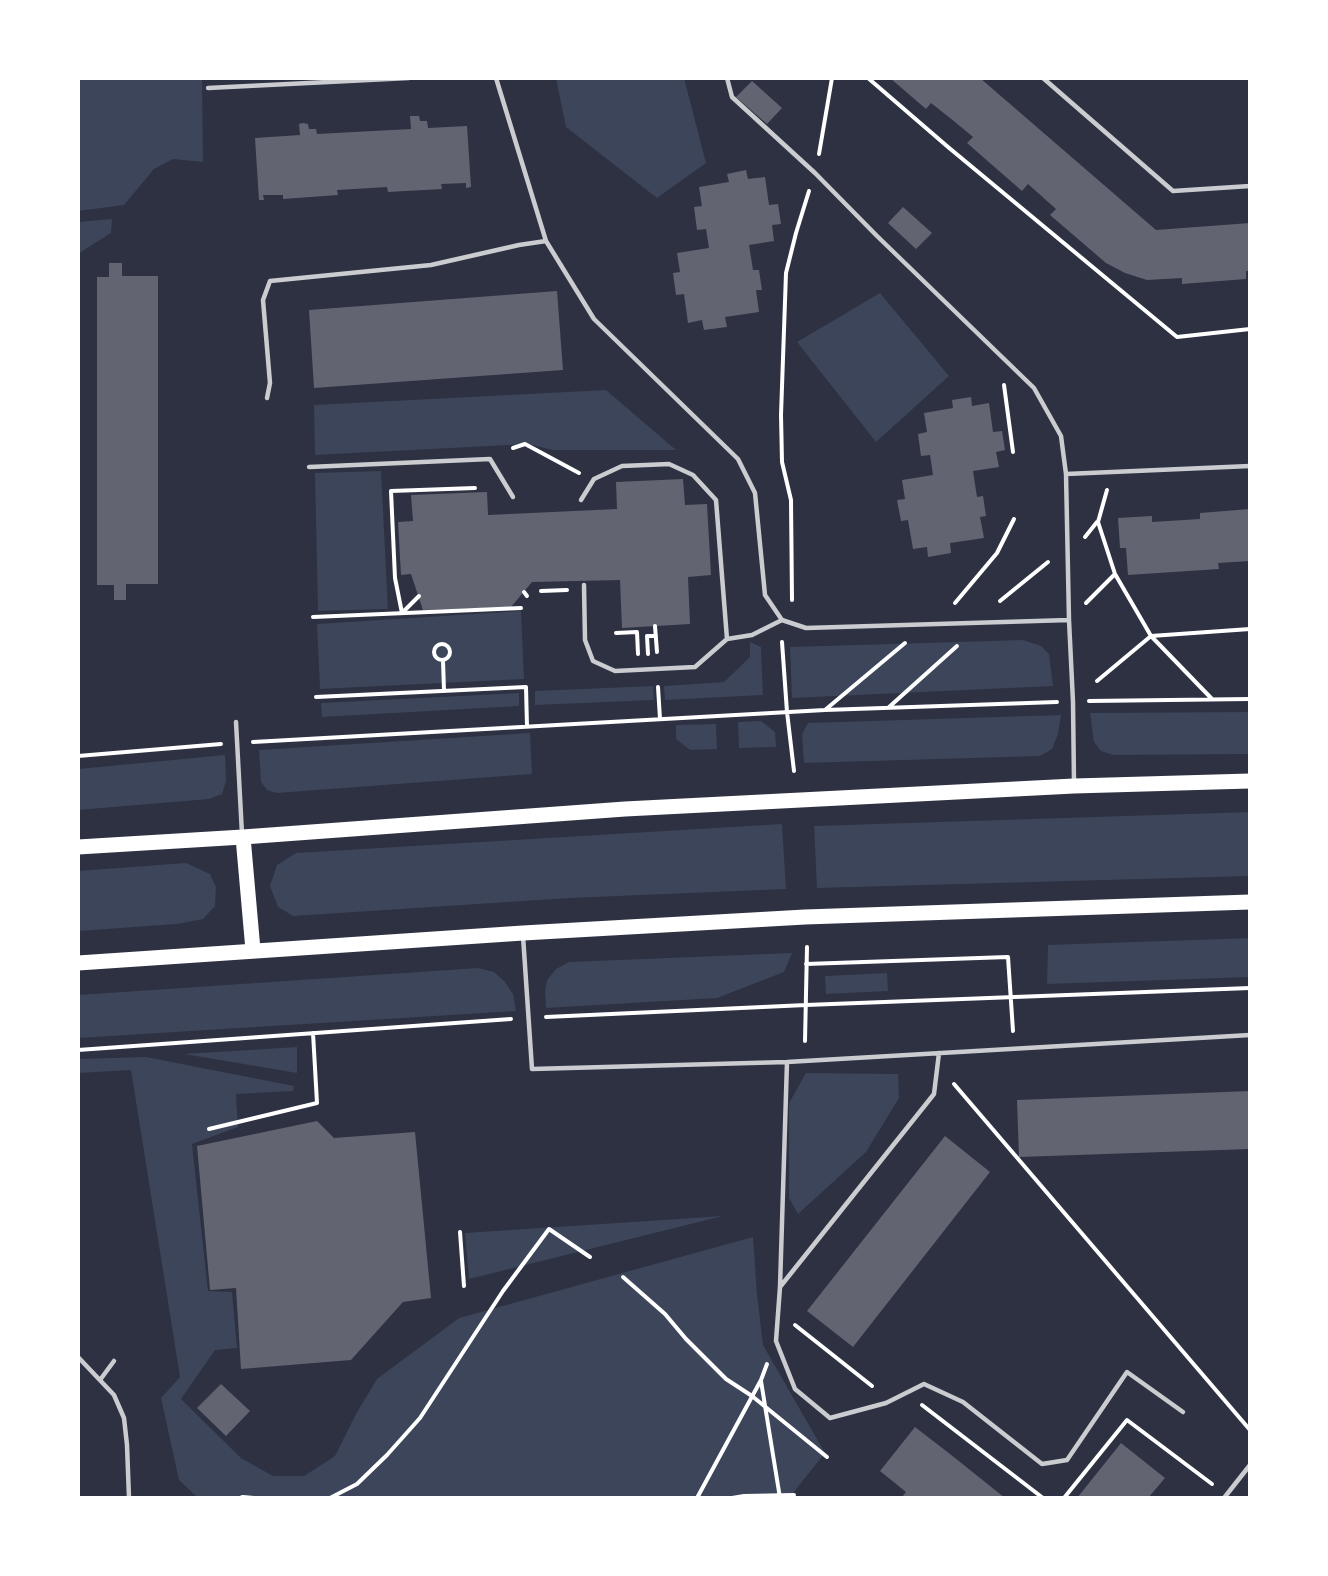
<!DOCTYPE html>
<html>
<head>
<meta charset="utf-8">
<style>
  body { margin:0 }
  #map { position:relative; width:1328px; height:1576px; overflow:hidden; background:#2d3142; font-family:"Open Sans",sans-serif }
  canvas { display:block }
  .frame { position:absolute; inset:0; border:80px solid #fff; pointer-events:none }
</style>
</head>
<body>
<div id="map">
<canvas width="1328" height="1576"></canvas>
<div class="frame"></div>
</div>
<script>
const ctx = document.querySelector('canvas').getContext('2d');
ctx.lineJoin = 'round';
function fillPath(path, color) { ctx.fillStyle = color; ctx.fill(path, 'evenodd'); }
const toPath = rows => new Path2D(rows.map(r => 'M' + r).join(''));
function stroke(path, color, width, dash) { ctx.strokeStyle = color; ctx.lineWidth = width; ctx.lineCap = dash ? 'butt' : 'round'; ctx.setLineDash(dash || []); ctx.stroke(path); }
fillPath(toPath([
  [78,78,202,78,203,162,173,159,154,169,124,205,78,211],
  [556,78,684,78,706,163,657,198,566,127],
  [112,219,111,233,78,254,78,222],
  [880,293,949,376,876,442,797,342],
  [606,390,676,450,553,450,528,444,315,455,314,405],
  [381,471,388,609,318,611,315,473],
  [521,611,524,679,320,689,317,624],
  [1023,640,1041,646,1049,654,1053,686,792,698,790,647],
  [750,642,761,647,763,695,665,700,664,686,724,682,750,657],
  [653,686,654,700,535,705,535,691],
  [519,693,519,706,322,717,321,703],
  [1250,712,1250,754,1113,755,1101,751,1094,742,1090,713],
  [1061,715,1058,734,1052,749,1040,756,804,763,802,734,808,723],
  [761,721,775,732,776,747,739,748,738,722],
  [716,724,717,749,690,750,676,739,676,725],
  [530,733,532,774,277,793,267,790,261,782,259,750],
  [225,755,226,781,222,794,209,799,78,810,78,769],
  [1250,812,1250,876,817,888,814,826],
  [782,824,786,889,570,898,293,916,278,907,270,886,277,865,296,853],
  [186,863,210,874,216,887,215,906,203,919,177,924,78,931,78,871],
  [1250,938,1250,977,1047,984,1048,945],
  [792,953,784,972,717,998,546,1008,545,991,547,980,556,969,569,962],
  [478,968,494,972,505,982,513,994,516,1011,78,1038,78,995],
  [887,973,888,991,826,994,825,976],
  [297,1047,297,1073,184,1054],
  [146,1057,294,1086,293,1091,236,1094,238,1127,192,1144,208,1291,232,1292,237,1348,215,1350,181,1399,241,1458,273,1476,304,1476,335,1456,356,1414,377,1379,459,1318,753,1237,757,1294,763,1345,825,1453,789,1498,198,1498,179,1480,161,1398,180,1377,131,1070,78,1073,78,1059],
  [806,1073,898,1074,899,1098,866,1152,798,1214,789,1198,789,1103],
  [723,1216,469,1279,465,1233]
]), '#3c4559');
fillPath(toPath([
  [890,78,980,78,1156,230,1250,223,1250,271,1246,271,1246,279,1182,284,1182,278,1147,280,1125,273,1106,263,1050,215,1056,209,1028,184,1022,191,967,143,973,137,955,122,931,103,926,109],
  [752,81,782,108,767,124,736,97],
  [410,116,419,116,420,121,427,121,428,128,467,126,471,187,466,188,466,183,441,184,442,189,388,192,387,187,337,190,338,195,283,199,283,195,263,195,264,200,259,200,255,138,300,135,299,124,303,123,308,124,309,129,316,129,317,134,411,129],
  [746,170,748,179,765,177,769,205,778,204,781,224,772,225,774,241,749,245,753,270,759,270,762,290,756,290,759,312,725,317,727,327,704,330,702,320,688,323,684,294,676,295,673,273,680,272,677,253,709,248,706,229,697,230,694,207,702,206,699,187,729,182,727,174],
  [903,207,932,233,916,249,888,223],
  [109,263,122,263,122,276,158,276,158,584,126,584,126,600,114,600,114,585,97,585,97,277,109,277],
  [557,291,563,370,314,388,309,310],
  [971,397,972,406,989,403,993,432,1002,431,1005,450,996,452,999,467,973,471,977,497,983,496,986,516,980,517,984,538,950,543,951,553,928,557,927,547,913,549,908,520,901,521,897,500,905,499,902,480,933,475,930,455,921,456,918,434,927,432,924,413,953,408,952,400],
  [683,479,685,505,707,504,711,575,688,577,690,624,622,628,620,580,532,582,511,607,423,610,411,574,401,575,398,522,413,521,411,495,487,492,488,515,617,509,616,482],
  [1250,509,1250,561,1218,563,1219,569,1128,575,1126,548,1120,548,1118,518,1152,516,1152,522,1200,519,1200,513],
  [1250,1091,1250,1149,1019,1157,1017,1100],
  [317,1121,334,1138,415,1132,431,1298,403,1302,351,1360,241,1369,236,1288,210,1290,197,1146],
  [945,1136,990,1172,853,1347,807,1311],
  [221,1384,250,1411,226,1436,197,1408],
  [915,1427,950,1454,1005,1498,904,1498,902,1497,906,1492,880,1471],
  [1121,1443,1165,1478,1148,1498,1077,1498]
]), '#626471');
stroke(toPath([
  [868,78,948,147,1177,337,1250,329],
  [819,154,832,78],
  [1004,385,1013,452],
  [513,448,525,444,579,473],
  [1107,490,1098,522,1115,574,1151,636,1212,699],
  [1085,537,1097,522],
  [541,591,567,590],
  [524,592,527,596],
  [792,600,791,500,782,462,781,415,786,273,796,233,809,191],
  [1000,601,1048,562],
  [955,603,997,553,1014,519],
  [1086,603,1115,574],
  [403,612,419,596],
  [402,613,395,578,391,491,475,488],
  [313,617,521,608],
  [655,626,657,652],
  [616,633,637,632,638,654],
  [782,642,787,712,794,771],
  '434 652a8 8 0 1 1 16 0a8 8 0 1 1-16 0Z',
  [648,654,647,636,656,636],
  [443,660,444,691],
  [1097,681,1151,636,1250,629],
  [658,687,660,719],
  [316,697,526,687,527,726],
  [1089,701,1250,699],
  [888,708,957,646],
  [825,710,905,643],
  [253,742,825,710,1057,702],
  [78,756,221,744],
  [806,964,1008,957,1013,1031],
  [546,1017,806,1005,1250,988],
  [805,1041,807,947],
  [78,1050,511,1019],
  [954,1084,1250,1430],
  [209,1129,317,1103,313,1033],
  [460,1232,464,1286],
  [623,1277,665,1314,686,1339,726,1379,752,1396,827,1457],
  [795,1325,872,1386],
  [761,1381,780,1498],
  [922,1405,1043,1498],
  [240,1498,243,1497,254,1498],
  [330,1498,357,1484,387,1455,420,1418,503,1291,549,1229,590,1257],
  [697,1498,761,1380,767,1364],
  [732,1498,744,1496,794,1495],
  [1064,1498,1127,1420,1212,1484]
]), '#fff', 4);
stroke(toPath([
  [496,78,546,241,594,319,738,459,755,493,765,595,782,620,806,628,1069,620],
  [727,78,732,97,815,173,877,236,1034,388,1061,436,1066,474,1069,620,1073,702,1074,783],
  [1043,78,1173,191,1250,186],
  [208,88,409,78],
  [267,398,270,383,263,300,270,281,431,265,519,245,546,241],
  [309,467,490,459,513,497],
  [1066,474,1250,466],
  [581,500,594,479,622,466,669,464,693,475,716,500,727,639],
  [584,585,585,640,593,661,615,671,695,667,727,639,752,635,782,620],
  [236,722,242,834],
  [523,936,532,1069,787,1062,1250,1035],
  [787,1062,780,1287,776,1341,795,1389,830,1418,886,1403,924,1384,963,1402,1042,1464,1067,1460,1127,1372,1183,1412],
  [780,1287,934,1094,939,1053],
  [78,1357,114,1395,124,1418,127,1445,129,1498],
  [100,1380,114,1361],
  [1224,1498,1250,1465]
]), '#caccd0', 4.5);
stroke(toPath([
  [243,837,253,950],
  [78,847,243,837,625,809,1074,786,1250,781],
  [78,963,523,933,805,917,1250,902]
]), '#fff', 15);
</script>
</body>
</html>
